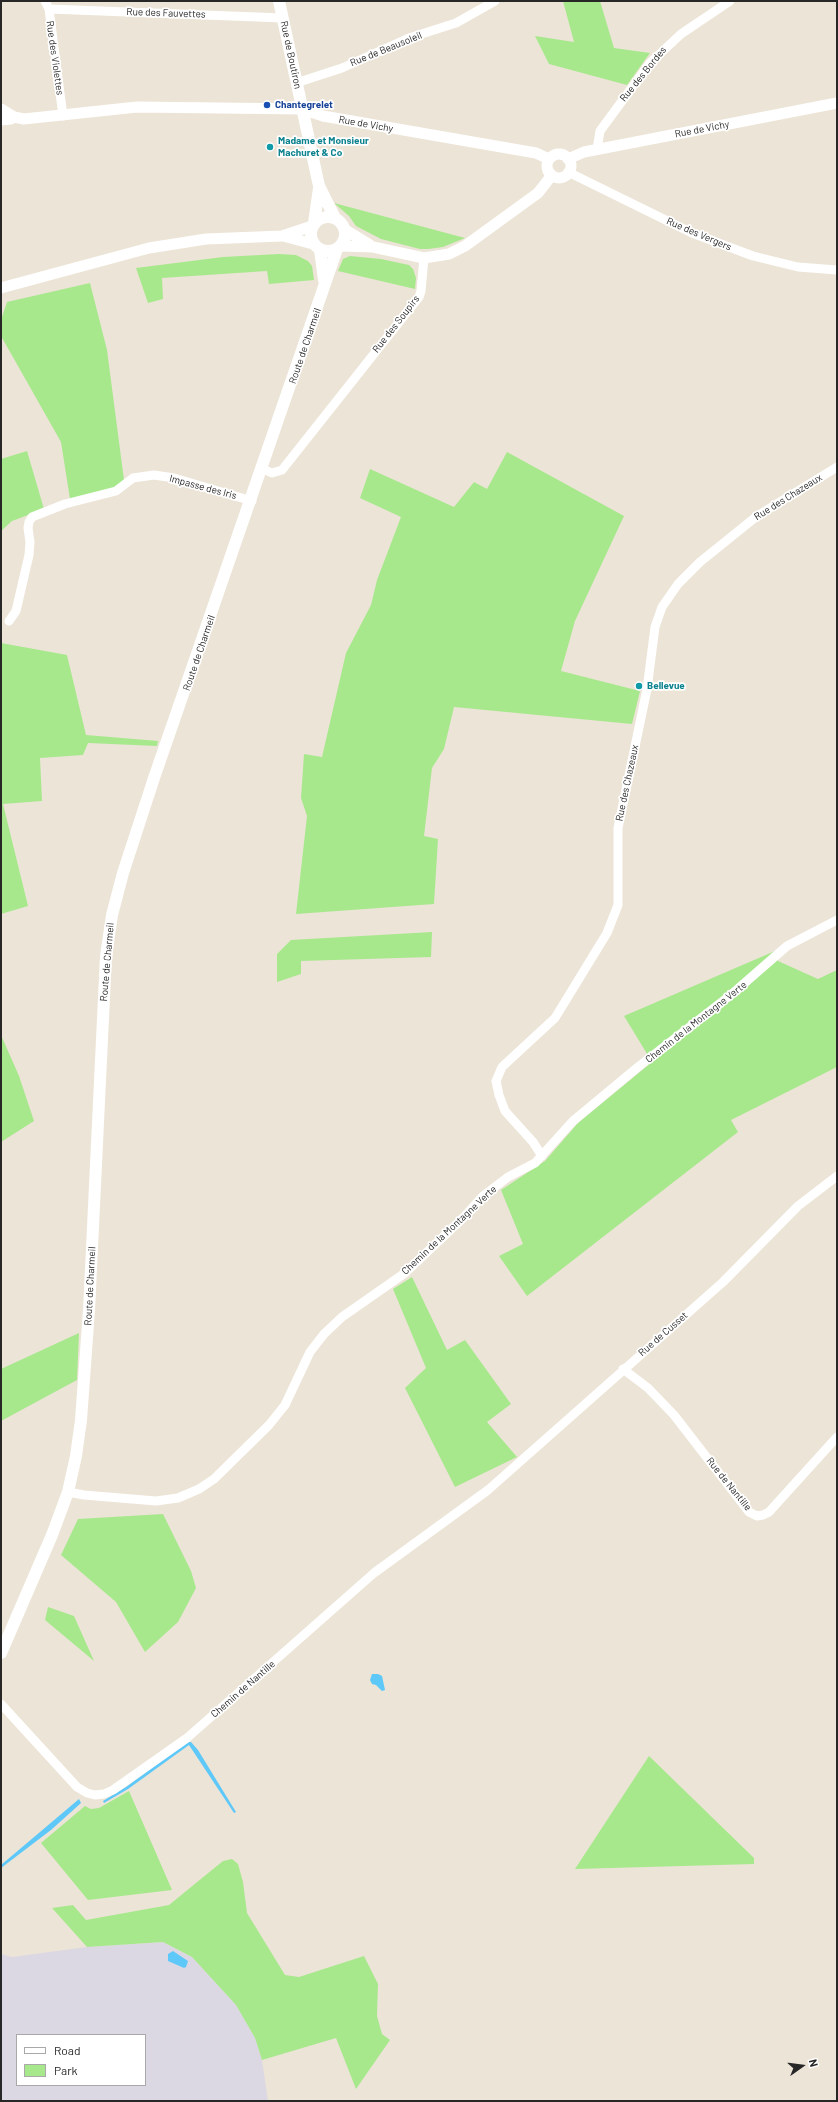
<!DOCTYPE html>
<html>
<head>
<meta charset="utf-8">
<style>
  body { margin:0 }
  #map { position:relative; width:838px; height:2102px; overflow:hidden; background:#ece4d6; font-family:Barlow,sans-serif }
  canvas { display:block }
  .frame { position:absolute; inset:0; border:2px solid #272727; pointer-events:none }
  .legend { position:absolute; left:16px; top:2034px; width:130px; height:52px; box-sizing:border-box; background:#fff; border:1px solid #a9a9a9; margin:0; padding:5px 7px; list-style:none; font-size:12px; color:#272727 }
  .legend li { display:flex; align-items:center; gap:8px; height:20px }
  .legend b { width:20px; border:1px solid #a9a9a9 }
  .north { position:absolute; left:782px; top:2046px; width:40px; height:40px; -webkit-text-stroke:3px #fff; paint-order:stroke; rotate:76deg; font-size:11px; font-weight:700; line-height:16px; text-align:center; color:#272727 }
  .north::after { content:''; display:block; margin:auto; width:14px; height:18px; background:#272727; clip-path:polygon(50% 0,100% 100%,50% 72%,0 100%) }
</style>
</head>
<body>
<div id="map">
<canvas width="838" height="2102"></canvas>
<div class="frame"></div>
<ul class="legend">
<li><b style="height:5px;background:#fff"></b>Road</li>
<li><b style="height:11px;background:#a7e88d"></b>Park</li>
</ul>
<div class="north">N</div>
</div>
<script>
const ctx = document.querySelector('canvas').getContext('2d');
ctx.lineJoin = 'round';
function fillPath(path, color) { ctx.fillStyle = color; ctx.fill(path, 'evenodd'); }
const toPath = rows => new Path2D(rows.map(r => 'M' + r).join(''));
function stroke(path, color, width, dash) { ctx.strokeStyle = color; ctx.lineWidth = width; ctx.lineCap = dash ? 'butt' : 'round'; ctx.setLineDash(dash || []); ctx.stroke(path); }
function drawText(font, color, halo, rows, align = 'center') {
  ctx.font = font + ' Barlow,sans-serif'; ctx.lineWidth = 3.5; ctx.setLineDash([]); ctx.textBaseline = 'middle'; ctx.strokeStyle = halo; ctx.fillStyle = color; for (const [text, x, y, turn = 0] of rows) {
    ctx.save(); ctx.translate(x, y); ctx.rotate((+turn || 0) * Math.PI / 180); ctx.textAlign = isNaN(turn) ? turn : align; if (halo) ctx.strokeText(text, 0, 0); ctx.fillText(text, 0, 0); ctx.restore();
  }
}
fillPath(toPath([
  [163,1942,192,1957,236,2005,255,2038,262,2060,268,2101,1,2101,1,1954,12,1957,87,1947],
  [17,2035,145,2035,145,2085,17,2085]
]), '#dcd8e3');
fillPath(toPath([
  [563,1,600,1,614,48,650,53,627,85,549,64,535,36,574,42],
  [334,203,465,238,443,247,428,249,420,249,381,239,356,226,349,216],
  [279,254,296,255,308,261,312,266,314,280,269,284,267,271,162,278,163,299,148,303,136,268,223,257],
  [350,256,381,259,409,265,413,269,416,278,415,289,338,271,343,259],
  [90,283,107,350,124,480,117,488,70,499,61,442,1,336,1,320,7,302],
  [27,451,44,509,12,521,1,531,1,459],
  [507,452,624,516,575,621,561,671,640,691,632,724,454,707,444,749,432,768,424,836,438,839,434,904,296,914,307,816,301,798,304,754,322,757,346,653,371,605,377,580,401,517,360,498,370,469,454,507,474,482,487,489],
  [1,643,67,655,86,735,158,741,157,746,88,743,83,755,40,758,42,801,3,804,28,906,1,914],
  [432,932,431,957,301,961,301,974,277,982,277,954,291,940],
  [775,951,778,961,818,979,837,970,837,1067,731,1120,738,1132,527,1296,499,1256,523,1244,501,1190,545,1161,578,1123,652,1062,624,1016],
  [1,1035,19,1076,34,1121,1,1142],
  [412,1277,447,1350,465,1340,511,1404,487,1422,517,1457,455,1487,405,1388,426,1368,393,1289],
  [79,1333,77,1380,1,1421,1,1369],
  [163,1514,191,1571,196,1588,178,1622,145,1652,116,1602,61,1555,78,1519],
  [48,1607,74,1616,94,1661,45,1620],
  [649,1756,754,1858,754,1864,575,1869],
  [129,1791,172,1890,88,1900,41,1843,85,1806,91,1809,99,1808],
  [232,1859,238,1864,243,1882,247,1913,285,1975,299,1977,364,1956,378,1984,377,2016,382,2034,390,2040,356,2089,336,2038,262,2060,255,2038,236,2005,192,1957,163,1942,87,1947,52,1908,73,1905,86,1920,169,1905,223,1861]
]), '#a7e88d');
fillPath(toPath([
  [372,1674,378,1674,382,1676,385,1690,382,1691,376,1685,372,1684,370,1680],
  [188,1742,191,1742,198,1750,236,1812,234,1813,189,1745,128,1789,104,1803,103,1801,126,1787],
  [79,1799,81,1803,51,1830,1,1868,1,1865],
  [173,1951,188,1961,186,1967,184,1968,168,1961,168,1954]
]), '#5ec8f9');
stroke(toPath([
  [45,1,49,9,63,116],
  [49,9,283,18],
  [296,83,342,68,409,38,456,23,495,1],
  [1,121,11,120,14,117],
  [597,149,600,131,650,63,681,34,730,1],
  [568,172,692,233,753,256,798,267,837,270],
  [263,469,272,473,282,470,419,297,421,291,424,258],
  [9,621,16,611,29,555,30,542,28,528,29,522,32,517,65,504,116,491,133,478,154,475,174,478,252,501],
  [542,1156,533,1142,505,1111,499,1095,496,1081,502,1067,555,1018,607,933,618,905,618,828,647,689,655,627,662,607,678,584,700,562,757,516,837,467],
  [623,1369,648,1388,674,1415,749,1512,757,1516,763,1515,769,1512,837,1437],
  [68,1492,84,1495,156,1501,178,1498,199,1489,214,1479,269,1425,285,1405,310,1352,324,1334,342,1317,405,1273,462,1219,483,1196,508,1177,535,1163,573,1121,638,1067,732,994,787,946,837,920],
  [1,1704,77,1787,87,1793,95,1795,104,1794,113,1790,187,1738,374,1573,488,1490,723,1282,798,1206,837,1176]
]), '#fff', 9);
stroke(toPath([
  [1,109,14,117,24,119,137,107,302,109,323,116,536,153,549,159],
  '547 166a12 12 0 1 1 24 0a12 12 0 1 1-24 0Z',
  [568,159,584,152,837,103],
  [344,229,370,245],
  [283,236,313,244],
  [341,246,373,247,424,258,449,254,465,246,538,193,552,175],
  [1,288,149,248,206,239,282,236,312,226]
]), '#fff', 11);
stroke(toPath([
  [279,1,319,186,335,218],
  '311 234a17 17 0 1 1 34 0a17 17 0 1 1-34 0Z',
  [314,223,319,188],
  [320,250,324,280],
  [1,1653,52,1535,68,1492,76,1456,81,1420,89,1310,106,956,112,915,123,873,154,778,337,249]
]), '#fff', 12);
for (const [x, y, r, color] of [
  [267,105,4,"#1a4fb4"],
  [270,147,4,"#0f9aa8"],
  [639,686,4,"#0f9aa8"]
]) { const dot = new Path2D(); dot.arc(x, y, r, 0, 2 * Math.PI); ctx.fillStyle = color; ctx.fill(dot); stroke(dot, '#fff', 1.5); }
drawText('10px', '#272727', '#fff', [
  ["Rue des Fauvettes",166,13,2],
  ["Rue de Beausoleil",386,49,-22],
  ["Rue de Boutiron",291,55,78],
  ["Rue des Violettes",55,58,82],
  ["Rue des Bordes",643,74,-51],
  ["Rue de Vichy",366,124,10],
  ["Rue de Vichy",702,129,-11],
  ["Rue des Vergers",699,234,23],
  ["Rue des Soupirs",396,324,-52],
  ["Route de Charmeil",305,346,-71],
  ["Impasse des Iris",203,487,15],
  ["Rue des Chazeaux",788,497,-32],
  ["Route de Charmeil",199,653,-71],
  ["Rue des Chazeaux",627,783,-78],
  ["Route de Charmeil",107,962,-85],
  ["Chemin de la Montagne Verte",696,1022,-38],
  ["Chemin de la Montagne Verte",449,1230,-43],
  ["Route de Charmeil",90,1286,-87],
  ["Rue de Cusset",663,1334,-41],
  ["Rue de Nantille",729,1484,51],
  ["Chemin de Nantille",243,1689,-41]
]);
drawText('bold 10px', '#164399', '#fff', [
  ["Chantegrelet",275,105]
], 'left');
drawText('bold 10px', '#0d838f', '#fff', [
  ["Madame et Monsieur",278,141],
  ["Machuret & Co",278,153],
  ["Bellevue",647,686]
], 'left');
</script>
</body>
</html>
